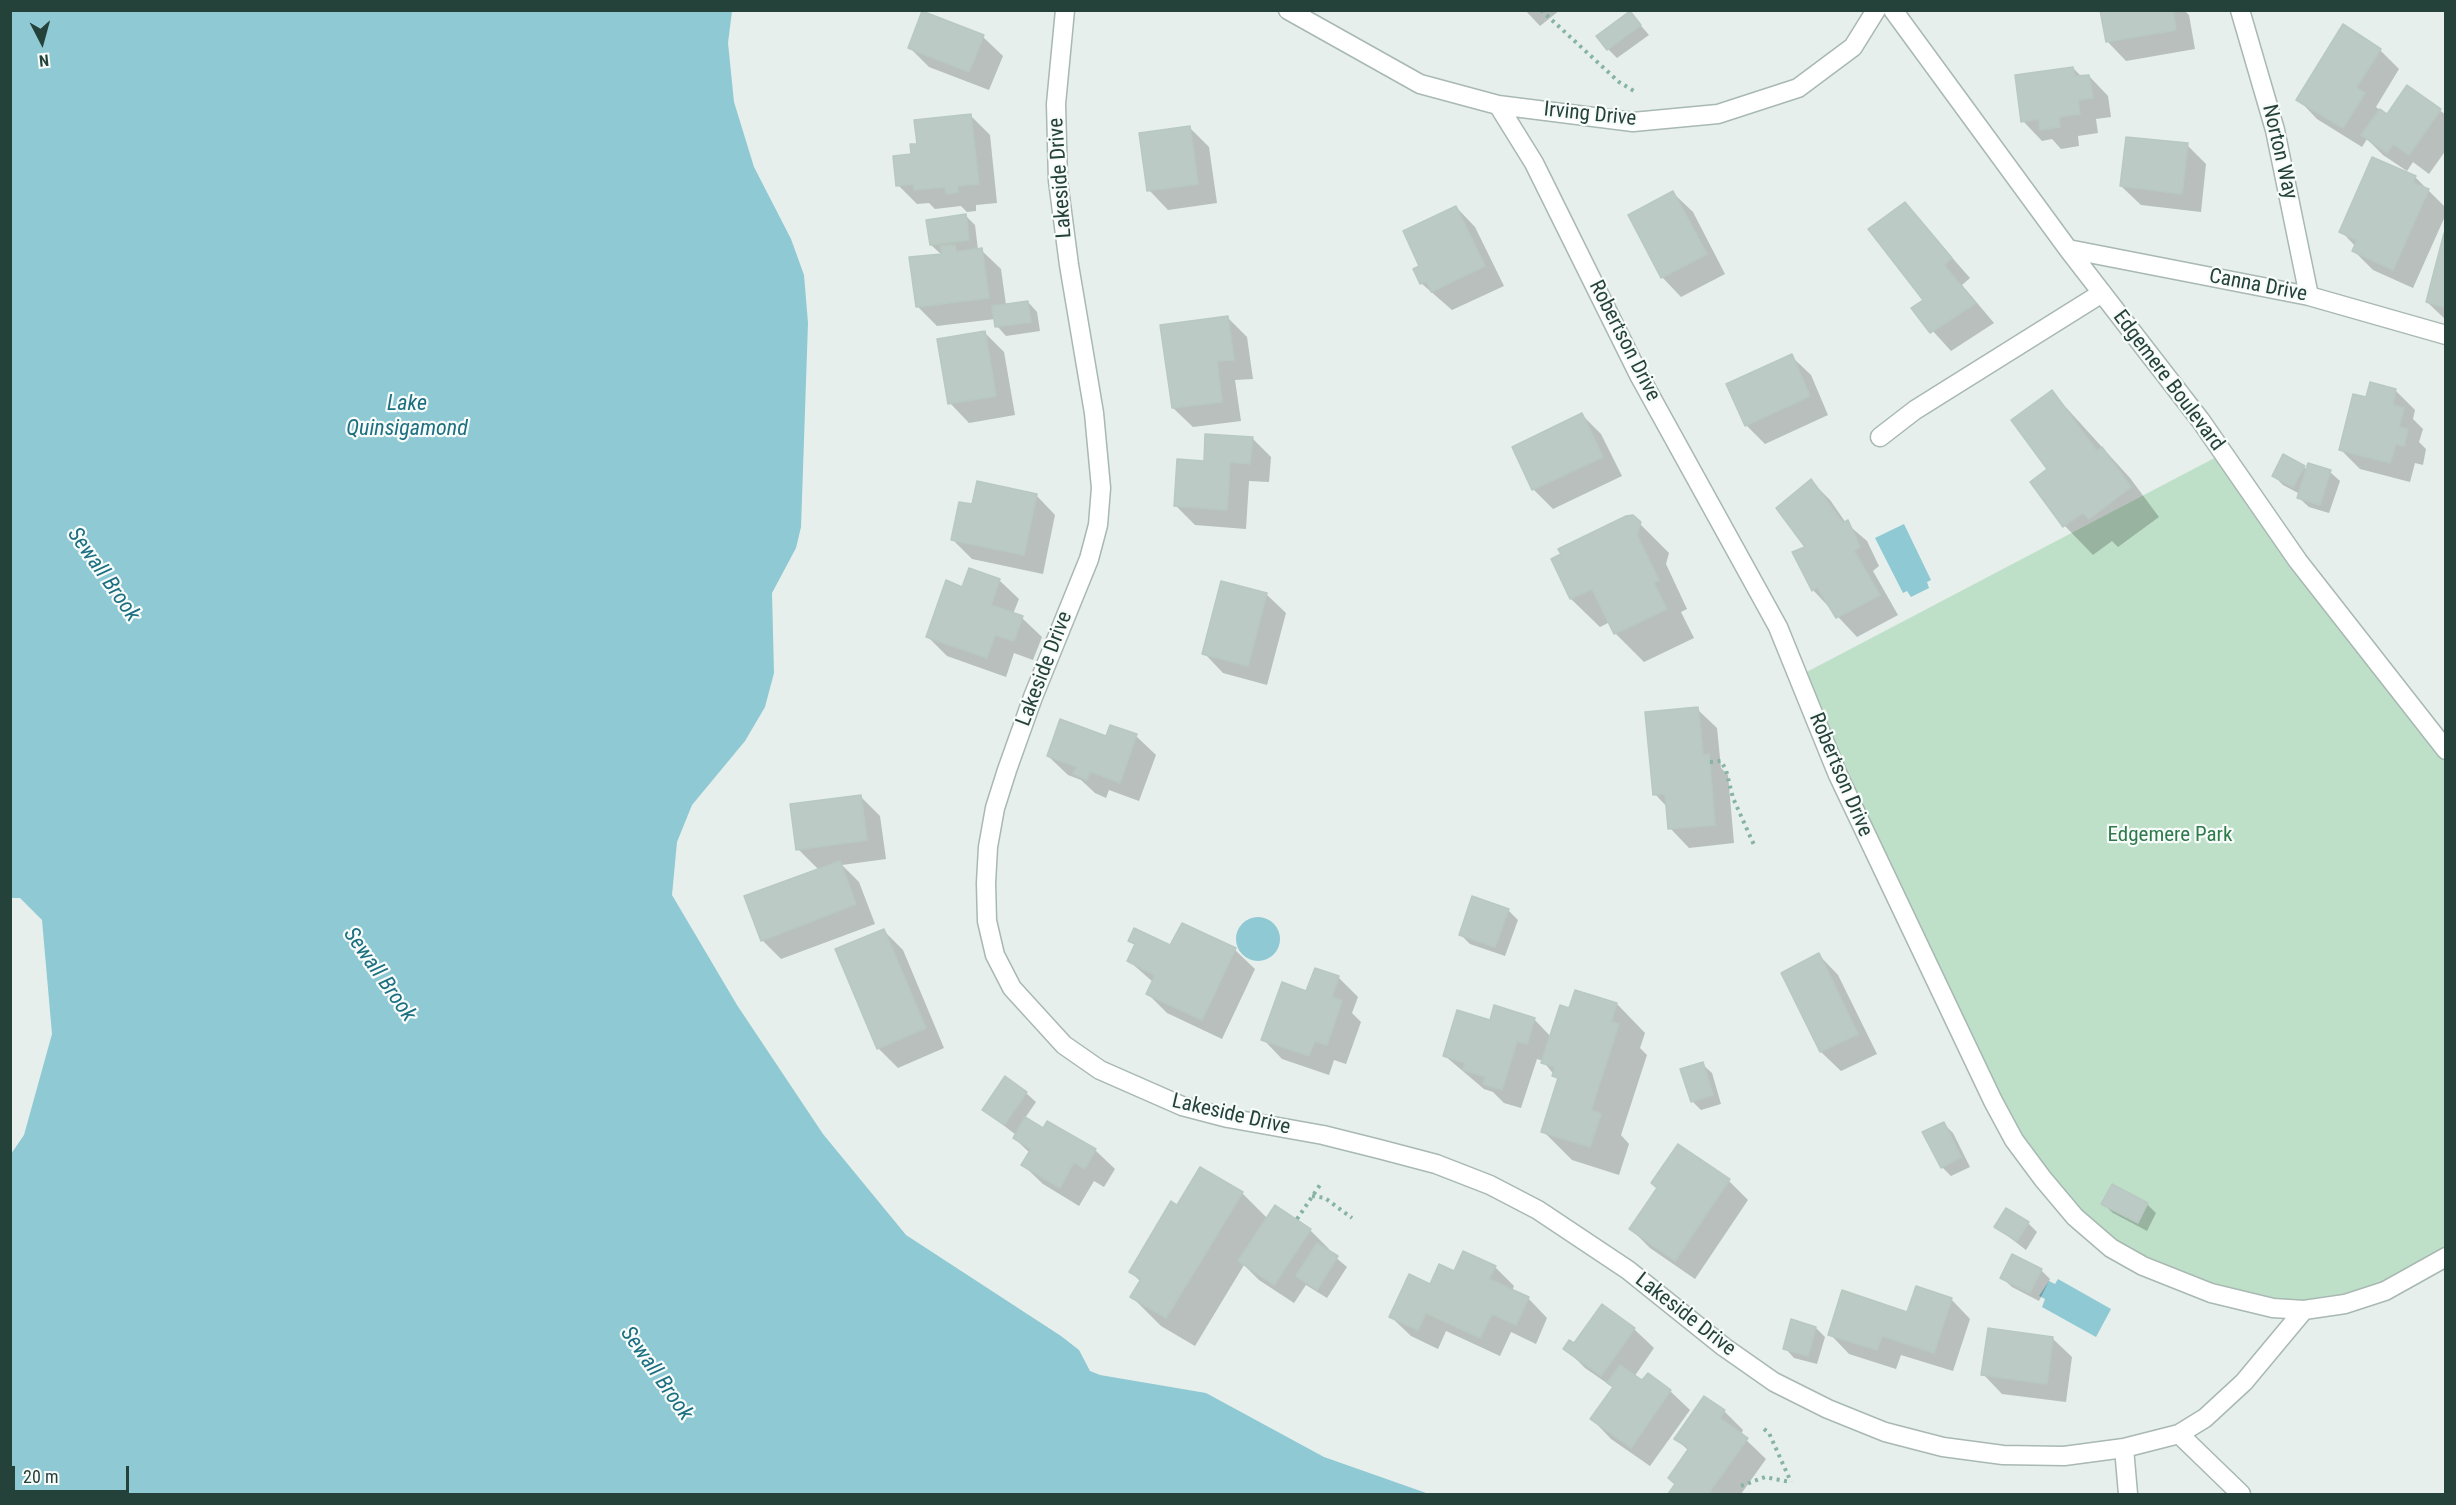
<!DOCTYPE html>
<html>
<head>
<meta charset="utf-8">
<style>
  body { margin:0 }
  #map { position:relative; width:2456px; height:1505px; overflow:hidden; background:#e6efeb; font-family:"Roboto Condensed",sans-serif }
  canvas { display:block }
  .frame { position:absolute; inset:0; border:12px solid #24423a; pointer-events:none }
  .north { position:absolute; left:12px; top:12px; width:60px; height:60px; -webkit-text-stroke:4px #f7fbf9; paint-order:stroke; rotate:174deg; font-size:16px; font-weight:700; line-height:24px; text-align:center; color:#24423a }
  .north::after { content:''; display:block; margin:auto; width:21px; height:27px; background:#24423a; clip-path:polygon(50% 0,100% 100%,50% 72%,0 100%) }
  .scale { position:absolute; left:12px; top:1466px; width:117px; height:27px; box-sizing:border-box; border:3px solid #24423a; border-top:0; padding-left:8px; font-size:18px; line-height:21px; white-space:nowrap; color:#24423a; -webkit-text-stroke:4px #f7fbf9; paint-order:stroke }
</style>
</head>
<body>
<div id="map">
<canvas width="2456" height="1505"></canvas>
<div class="frame"></div>
<div class="north">N</div>
<div class="scale">20 m</div>
</div>
<script>
const ctx = document.querySelector('canvas').getContext('2d');
ctx.lineJoin = 'round';
function fillPath(path, color) { ctx.fillStyle = color; ctx.fill(path, 'evenodd'); }
const toPath = rows => new Path2D(rows.map(r => 'M' + r).join(''));
function stroke(path, color, width, dash) { ctx.strokeStyle = color; ctx.lineWidth = width; ctx.lineCap = dash ? 'butt' : 'round'; ctx.setLineDash(dash || []); ctx.stroke(path); }
function drawText(font, color, halo, rows, align = 'center') {
  ctx.font = font + ' "Roboto Condensed",sans-serif'; ctx.lineWidth = 4.5; ctx.setLineDash([]); ctx.textBaseline = 'middle'; ctx.strokeStyle = halo; ctx.fillStyle = color; for (const [text, x, y, turn = 0] of rows) {
    ctx.save(); ctx.translate(x, y); ctx.rotate((+turn || 0) * Math.PI / 180); ctx.textAlign = isNaN(turn) ? turn : align; if (halo) ctx.strokeText(text, 0, 0); ctx.fillText(text, 0, 0); ctx.restore();
  }
}
fillPath(toPath([
  [2224,453,2445,749,2445,1254,2423,1271,2304,1310,2211,1293,2111,1248,2051,1188,1917,942,1799,676]
]), '#bfe0c8');
fillPath(toPath([
  [10,11,732,11,728,43,734,102,754,167,791,239,804,275,808,323,801,527,796,548,772,593,774,673,765,707,745,741,692,805,677,842,672,895,737,1005,823,1134,906,1235,1061,1336,1079,1350,1090,1371,1100,1375,1206,1393,1324,1457,1429,1494,11,1494,11,1154,24,1135,52,1034,42,920,20,898,10,898],
  [1904,524,1931,580,1927,582,1929,588,1911,597,1907,591,1903,593,1875,538],
  '1236 939a22 22 0 1 1 44 0a22 22 0 1 1-44 0Z',
  [2058,1279,2111,1309,2096,1337,2042,1307,2045,1299,2039,1296,2049,1281,2055,1284]
]), '#8ec9d4');
fillPath(toPath([
  [1525,10,1560,10,1540,26],
  [2101,10,2184,10,2189,15,2195,49,2126,61,2107,41],
  [1630,13,1649,35,1617,58,1608,49],
  [983,37,1003,56,989,90,929,67,910,48],
  [2380,50,2399,69,2376,107,2380,110,2387,116,2408,87,2446,115,2446,150,2429,174,2413,162,2407,171,2383,155,2367,139,2362,147,2317,119,2298,99],
  [2073,68,2082,77,2089,76,2108,96,2111,117,2096,119,2098,133,2078,136,2079,146,2061,149,2052,139,2042,141,2023,121],
  [971,116,990,135,997,203,976,205,976,211,967,212,961,206,935,209,929,203,917,204,898,185,918,145],
  [1190,128,1209,147,1217,203,1168,210,1149,190],
  [2187,145,2206,164,2201,212,2141,205,2121,186],
  [2415,177,2446,208,2446,214,2413,288,2373,270,2354,251,2356,247,2341,231],
  [1673,193,1693,212,1725,274,1681,297,1662,277],
  [1905,204,1970,278,1962,285,1994,323,1951,351,1913,309,1925,300],
  [1456,207,1475,227,1504,286,1452,310,1421,283,1421,267],
  [966,216,975,225,978,250,981,250,1001,269,1006,305,1028,302,1037,312,1040,331,1006,336,997,326,995,319,937,326,917,306,942,255,931,245],
  [2446,235,2446,320,2427,302],
  [1228,318,1247,337,1253,379,1235,380,1241,421,1193,427,1173,408],
  [985,333,1004,352,1015,415,969,423,950,403],
  [1791,356,1811,375,1828,415,1765,444,1746,425],
  [2396,391,2415,410,2413,419,2423,429,2419,442,2426,449,2423,465,2415,463,2410,482,2360,469,2341,450,2367,399],
  [2052,392,2130,478,2159,517,2118,547,2112,541,2093,555,2065,526,2032,482,2049,470],
  [1582,415,1601,434,1622,476,1553,509,1534,490,1514,448],
  [1252,438,1271,457,1269,482,1249,481,1246,529,1195,525,1176,506,1205,462],
  [2304,467,2308,471,2330,472,2340,481,2329,513,2309,507,2299,498,2300,494,2283,485,2274,476],
  [1811,481,1830,500,1846,523,1867,541,1879,566,1873,571,1898,615,1857,637,1813,590,1807,547],
  [1036,495,1055,515,1043,574,972,559,952,539,973,506],
  [1640,524,1669,553,1666,564,1687,609,1681,612,1694,638,1644,662,1615,633,1610,622,1600,627,1571,599,1553,560],
  [999,580,1019,599,1013,614,1022,618,1042,637,1033,660,1014,653,1006,677,947,656,928,637],
  [1266,594,1286,613,1267,685,1223,673,1204,653],
  [1697,709,1717,728,1721,768,1728,775,1734,843,1689,848,1670,828,1668,808,1655,794],
  [1136,736,1156,755,1139,801,1109,790,1106,798,1095,793,1081,780,1068,775,1048,756,1107,738],
  [860,796,880,816,886,859,842,865,859,882,875,924,781,959,762,940,819,870,798,849],
  [1508,910,1518,920,1505,956,1470,944,1460,934],
  [884,931,903,950,944,1048,898,1068,878,1048],
  [1130,940,1171,947,1235,950,1255,969,1222,1039,1167,1013,1148,994,1153,982,1129,961,1136,946],
  [1819,955,1838,975,1877,1054,1841,1071,1821,1052,1783,973],
  [1316,970,1339,978,1358,997,1352,1013,1361,1022,1346,1064,1334,1060,1329,1075,1282,1059,1263,1039,1307,993],
  [1617,1004,1645,1033,1640,1048,1647,1055,1621,1135,1629,1144,1619,1175,1572,1160,1543,1131,1559,1081,1543,1061,1537,1059,1521,1108,1504,1103,1493,1092,1484,1089,1445,1056,1491,1022,1534,1019,1551,1037,1570,1010],
  [1702,1064,1712,1073,1721,1104,1701,1110,1692,1101],
  [1026,1093,1036,1102,1025,1118,1044,1130,1095,1150,1115,1169,1104,1187,1094,1181,1079,1206,1043,1184,1023,1165,1030,1153,1014,1138,1016,1135,984,1110],
  [1943,1123,1953,1133,1970,1167,1951,1176,1942,1167],
  [1678,1146,1729,1181,1748,1200,1695,1279,1650,1248,1631,1229,1659,1188],
  [1242,1193,1268,1219,1310,1230,1329,1249,1328,1251,1347,1267,1327,1298,1306,1285,1294,1303,1259,1280,1244,1265,1195,1346,1161,1326,1132,1297,1141,1282,1131,1272,1178,1208],
  [2103,1204,2147,1204,2156,1213,2147,1231,2113,1213],
  [2028,1223,2037,1232,2026,1250,1996,1227],
  [1495,1267,1514,1286,1512,1291,1528,1298,1547,1318,1536,1344,1511,1332,1500,1356,1446,1331,1438,1349,1411,1336,1391,1317,1431,1286],
  [2041,1270,2050,1279,2039,1301,2012,1287,2002,1278],
  [1951,1299,1970,1319,1953,1371,1901,1355,1896,1369,1849,1354,1830,1334],
  [1602,1306,1634,1329,1654,1348,1634,1377,1642,1382,1670,1391,1690,1410,1650,1466,1611,1439,1592,1419,1614,1388,1585,1368,1565,1348,1574,1345],
  [1816,1328,1825,1337,1817,1364,1794,1358,1785,1348],
  [2052,1338,2072,1357,2066,1402,2002,1394,1983,1374],
  [1724,1411,1743,1430,1741,1435,1766,1459,1741,1494,1670,1494,1677,1485,1689,1451,1676,1439]
]), '#0003');
const building = toPath([
  [2100,10,2173,10,2176,30,2106,42,2100,10],
  [922,11,984,35,969,72,908,48,922,11],
  [1630,11,1641,25,1607,50,1596,36,1630,11],
  [2343,24,2381,49,2356,88,2365,93,2343,128,2296,100,2343,24],
  [2073,67,2075,76,2089,75,2093,98,2078,100,2080,114,2059,117,2060,127,2040,130,2039,119,2021,122,2015,75,2073,67],
  [2407,85,2441,109,2409,155,2393,144,2387,153,2361,135,2380,109,2387,114,2407,85],
  [971,114,979,184,957,186,958,192,946,194,945,187,914,190,914,184,896,186,893,156,911,154,910,144,917,144,914,120,971,114],
  [1190,126,1198,184,1147,191,1139,133,1190,126],
  [2126,137,2188,143,2182,194,2120,186,2126,137],
  [2372,157,2416,176,2413,183,2429,189,2393,270,2352,251,2357,240,2339,232,2372,157],
  [1673,191,1707,254,1661,278,1628,215,1673,191],
  [1905,202,1952,258,1944,265,1976,303,1930,333,1911,308,1923,300,1868,229,1905,202],
  [1456,206,1485,266,1431,292,1427,282,1420,284,1413,269,1419,266,1403,231,1456,206],
  [966,214,969,240,930,245,926,220,966,214],
  [2444,233,2446,234,2446,308,2426,302,2444,233],
  [955,245,956,252,982,248,989,298,916,307,909,257,942,254,940,246,955,245],
  [1028,301,1031,322,995,327,992,306,1028,301],
  [1228,316,1234,360,1217,361,1222,402,1172,408,1160,325,1228,316],
  [985,331,996,396,948,404,937,339,985,331],
  [1792,354,1810,396,1745,426,1726,384,1792,354],
  [2370,382,2396,389,2393,405,2404,408,2399,427,2408,429,2404,446,2396,444,2390,463,2339,450,2353,394,2366,397,2370,382],
  [2052,390,2097,451,2102,447,2131,487,2089,519,2083,513,2063,527,2030,482,2047,469,2011,420,2052,390],
  [1582,413,1603,457,1532,490,1512,447,1582,413],
  [1205,434,1253,437,1250,464,1230,462,1227,510,1174,506,1177,459,1204,461,1205,434],
  [2283,454,2305,466,2293,487,2272,476,2283,454],
  [2308,463,2331,470,2320,505,2297,498,2308,463],
  [1811,479,1843,523,1848,520,1860,547,1854,551,1880,595,1836,618,1817,587,1812,591,1792,552,1805,547,1776,508,1811,479],
  [977,481,1037,494,1024,555,951,540,959,502,972,504,977,481],
  [1633,515,1641,522,1637,535,1659,580,1654,583,1667,609,1614,634,1592,589,1570,599,1551,559,1561,554,1558,549,1626,516,1633,515],
  [969,568,1000,579,991,605,1023,616,1014,641,995,635,987,658,926,637,946,580,962,587,969,568],
  [1221,581,1267,593,1248,666,1202,654,1221,581],
  [1698,707,1703,755,1709,754,1715,825,1668,829,1665,794,1653,795,1645,712,1698,707],
  [1060,719,1106,736,1110,725,1137,734,1120,783,1090,771,1087,780,1073,774,1077,767,1047,756,1060,719],
  [861,795,867,840,796,850,790,804,861,795],
  [840,861,856,904,761,941,744,896,840,861],
  [1472,896,1509,909,1495,947,1459,935,1472,896],
  [1182,923,1236,948,1202,1020,1146,994,1155,975,1127,961,1135,944,1128,941,1134,928,1170,945,1182,923],
  [884,929,926,1028,877,1049,835,949,884,929],
  [1819,953,1858,1034,1820,1052,1781,973,1819,953],
  [1315,968,1339,976,1332,997,1342,1001,1327,1045,1315,1041,1309,1056,1261,1040,1282,982,1306,991,1315,968],
  [1575,990,1617,1003,1611,1022,1619,1024,1591,1110,1601,1114,1590,1147,1541,1132,1558,1078,1552,1076,1555,1067,1541,1063,1560,1005,1569,1008,1575,990],
  [1494,1005,1535,1018,1527,1044,1517,1041,1502,1090,1483,1084,1485,1077,1463,1070,1465,1063,1443,1056,1457,1010,1490,1020,1494,1005],
  [1703,1062,1713,1095,1691,1102,1680,1069,1703,1062],
  [1005,1076,1027,1092,1004,1125,982,1110,1005,1076],
  [1025,1117,1043,1128,1047,1121,1096,1149,1085,1169,1074,1162,1060,1188,1021,1165,1031,1149,1013,1138,1025,1117],
  [1944,1122,1961,1157,1941,1168,1922,1132,1944,1122],
  [1678,1144,1730,1179,1675,1261,1629,1229,1657,1188,1651,1183,1678,1144],
  [1200,1167,1243,1192,1166,1318,1130,1297,1141,1279,1129,1272,1171,1201,1177,1205,1200,1167],
  [2112,1184,2148,1203,2138,1223,2101,1204,2112,1184],
  [1275,1205,1311,1229,1274,1285,1238,1261,1275,1205],
  [2006,1208,2029,1222,2017,1241,1994,1227,2006,1208],
  [1317,1243,1338,1256,1317,1290,1296,1276,1317,1243],
  [1463,1251,1496,1266,1489,1279,1529,1297,1516,1325,1492,1314,1480,1338,1426,1313,1418,1330,1389,1317,1409,1274,1430,1284,1439,1264,1454,1271,1463,1251],
  [2012,1254,2042,1269,2030,1293,2000,1278,2012,1254],
  [1916,1286,1952,1298,1934,1353,1882,1336,1877,1350,1828,1335,1842,1290,1907,1312,1916,1286],
  [1602,1304,1635,1328,1601,1376,1563,1349,1569,1340,1574,1343,1602,1304],
  [1791,1319,1816,1327,1808,1356,1783,1349,1791,1319],
  [1988,1328,2053,1337,2047,1384,1981,1375,1988,1328],
  [1620,1365,1642,1380,1648,1373,1671,1390,1631,1448,1590,1419,1613,1387,1607,1383,1620,1365],
  [1704,1396,1725,1410,1720,1418,1748,1438,1708,1494,1668,1494,1675,1484,1668,1478,1689,1448,1674,1439,1704,1396]
]);
fillPath(building, '#bbcac4');
stroke(building, '#b8c9c2', 1.5);
const service = toPath([
  [1880,437,1915,410,2102,293]
]);
const minor = toPath([
  [1065,10,1056,104,1058,181,1069,265,1094,413,1101,488,1098,525,1089,559,1033,697,1007,770,995,808,988,847,986,883,987,921,995,955,1012,988,1064,1045,1100,1070,1182,1106,1228,1118,1323,1135,1379,1149,1436,1164,1490,1185,1538,1210,1628,1270,1724,1347,1774,1382,1828,1409,1885,1432,1943,1447,2003,1455,2064,1456,2124,1448,2179,1434,2205,1418,2244,1382,2304,1310,2345,1304,2385,1291,2446,1257],
  [1288,10,1420,84,1498,105,1633,122,1718,114,1798,88,1853,47,1876,10],
  [1893,10,2068,249,2201,421,2298,561,2446,750],
  [2240,10,2275,130,2309,296],
  [1498,105,1534,163,1640,377,1778,627,1838,775,1993,1101,2014,1140,2043,1179,2075,1217,2111,1248,2143,1266,2211,1293,2273,1308,2304,1310],
  [2068,249,2309,296,2446,335],
  [2179,1434,2241,1494],
  [2124,1448,2128,1494]
]);
stroke(service, '#a8b8b2', 21);
stroke(minor, '#a8b8b2', 21);
stroke(toPath([
  [1541,10,1619,82,1634,91],
  [1710,762,1721,761,1726,770,1733,798,1754,845],
  [1312,1196,1325,1198,1352,1218],
  [1297,1219,1322,1182],
  [1764,1429,1769,1433,1791,1482],
  [1741,1486,1765,1477,1790,1482]
]), '#86b3a5', 4, [3, 4.5]);
stroke(service, '#fff', 18);
stroke(minor, '#fff', 18);
drawText('21px', '#24423a', '#f7fbf9', [
  ["Irving Drive",1590,115,6],
  ["Norton Way",2279,152,77],
  ["Lakeside Drive",1061,178,-94],
  ["Canna Drive",2258,286,11],
  ["Robertson Drive",1624,341,63],
  ["Edgemere Boulevard",2168,381,53],
  ["Lakeside Drive",1045,669,-69],
  ["Robertson Drive",1840,775,67],
  ["Lakeside Drive",1231,1115,13],
  ["Lakeside Drive",1685,1315,38]
]);
drawText('21px', '#2d7a4b', '#f7fbf9', [
  ["Edgemere Park",2170,836]
]);
drawText('italic 22px', '#1c6f80', '#f7fbf9', [
  ["Lake",407,404],
  ["Quinsigamond",407,429],
  ["Sewall Brook",103,575,55],
  ["Sewall Brook",379,975,55],
  ["Sewall Brook",656,1374,55]
]);
</script>
</body>
</html>
